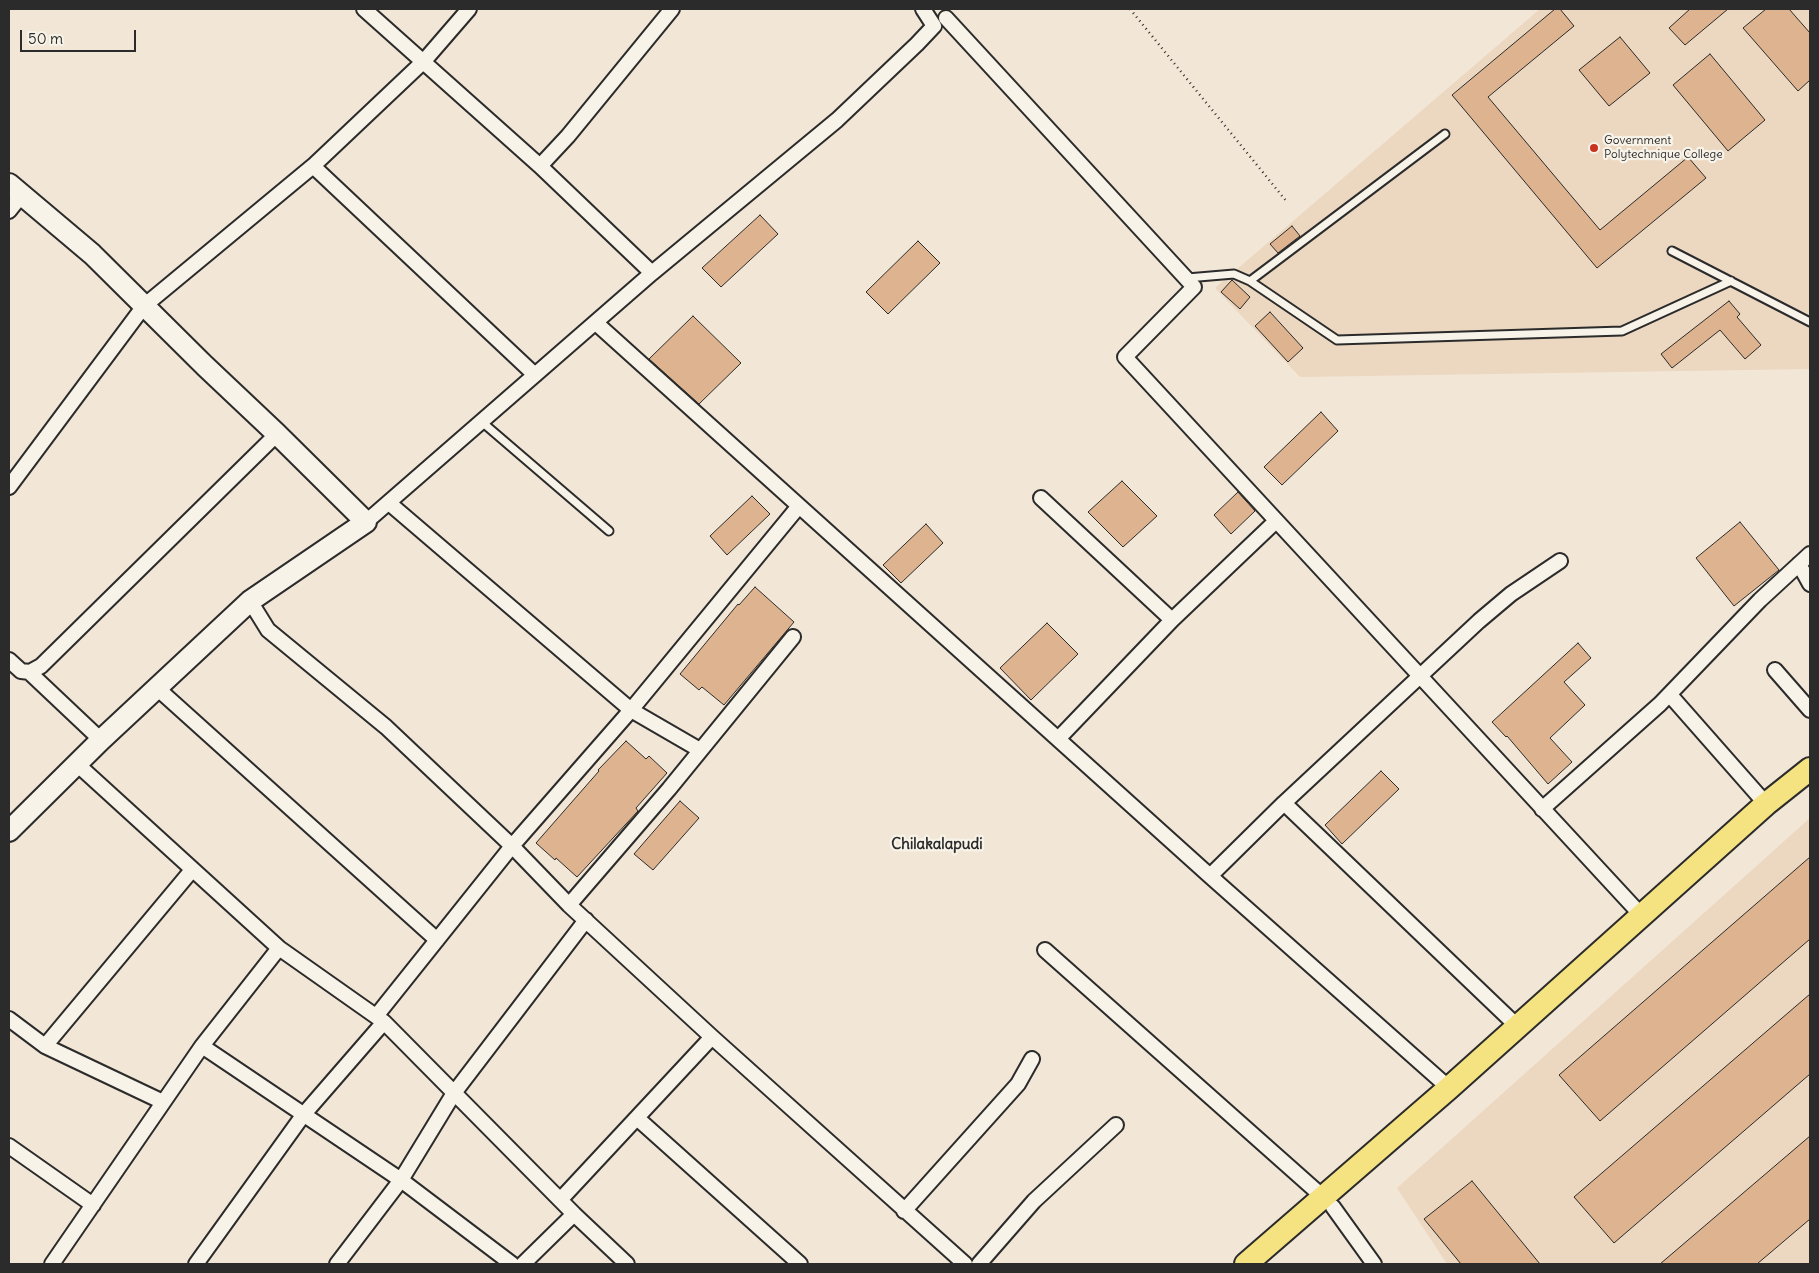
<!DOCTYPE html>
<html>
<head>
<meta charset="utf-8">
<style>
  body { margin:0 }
  #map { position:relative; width:1819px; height:1273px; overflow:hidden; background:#f2e6d6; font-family:Delius,sans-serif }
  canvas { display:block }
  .frame { position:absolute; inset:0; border:10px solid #2b2b2b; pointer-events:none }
  .scale { position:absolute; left:20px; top:30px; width:116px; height:22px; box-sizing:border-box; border:2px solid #2b2b2b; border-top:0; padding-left:6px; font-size:15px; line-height:18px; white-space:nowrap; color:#2b2b2b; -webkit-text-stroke:4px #f7f3e8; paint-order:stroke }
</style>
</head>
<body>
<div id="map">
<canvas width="1819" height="1273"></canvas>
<div class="frame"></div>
<div class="scale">50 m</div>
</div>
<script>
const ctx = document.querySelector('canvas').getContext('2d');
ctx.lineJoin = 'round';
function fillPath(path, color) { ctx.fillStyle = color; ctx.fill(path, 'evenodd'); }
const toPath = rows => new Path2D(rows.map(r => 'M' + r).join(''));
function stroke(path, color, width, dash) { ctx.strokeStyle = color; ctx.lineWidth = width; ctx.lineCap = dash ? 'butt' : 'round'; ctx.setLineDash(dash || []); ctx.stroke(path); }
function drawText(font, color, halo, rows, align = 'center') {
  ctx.font = font + ' Delius,sans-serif'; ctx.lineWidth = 4.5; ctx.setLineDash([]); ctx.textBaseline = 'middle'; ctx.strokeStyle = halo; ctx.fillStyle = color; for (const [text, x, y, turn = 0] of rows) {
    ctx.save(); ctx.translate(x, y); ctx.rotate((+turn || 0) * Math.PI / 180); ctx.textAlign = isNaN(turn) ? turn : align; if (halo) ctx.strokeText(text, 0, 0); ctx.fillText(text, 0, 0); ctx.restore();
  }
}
fillPath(toPath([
  [1540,9,1810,9,1810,369,1300,377,1215,288],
  [1810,818,1810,1264,1447,1264,1397,1188]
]), '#ecd7c1');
const building = toPath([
  [1555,9,1560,9,1574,26,1488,97,1600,230,1688,157,1706,178,1597,268,1452,95,1555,9],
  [1690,9,1728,9,1685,45,1669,28,1690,9],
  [1766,9,1789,9,1810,33,1810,80,1798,91,1743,28,1766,9],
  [1620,37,1650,73,1609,106,1579,70,1620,37],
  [1710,54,1765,120,1728,151,1673,85,1710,54],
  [760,215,778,234,721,287,702,268,760,215],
  [1292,226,1300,236,1278,253,1270,244,1292,226],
  [918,241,940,263,888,314,866,292,918,241],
  [1232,280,1250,297,1240,309,1221,292,1232,280],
  [1729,301,1740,314,1737,317,1761,345,1745,359,1720,330,1672,368,1661,354,1729,301],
  [1270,312,1303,348,1288,362,1255,326,1270,312],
  [693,316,741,363,699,404,649,359,693,316],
  [1321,412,1338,431,1282,485,1264,467,1321,412],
  [1122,481,1157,516,1123,547,1088,512,1122,481],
  [1238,492,1255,511,1231,534,1214,515,1238,492],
  [752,496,770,514,727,555,710,536,752,496],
  [1740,522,1779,570,1734,606,1696,558,1740,522],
  [926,524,943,543,901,583,883,565,926,524],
  [755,587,794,622,724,705,702,687,699,690,680,674,738,604,739,605,755,587],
  [1047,623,1078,654,1031,700,1000,668,1047,623],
  [1578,643,1591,658,1564,682,1585,705,1550,738,1572,762,1548,784,1507,736,1506,737,1492,722,1578,643],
  [626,741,646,759,649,756,667,773,636,808,638,811,577,877,556,858,555,860,536,843,599,771,598,770,626,741],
  [1381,771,1399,789,1342,844,1325,825,1381,771],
  [680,801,699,818,653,870,634,854,680,801],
  [1810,857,1810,939,1600,1121,1559,1075,1810,857],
  [1810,994,1810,1074,1614,1243,1574,1197,1810,994],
  [1810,1136,1810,1219,1757,1264,1660,1264,1810,1136],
  [1472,1181,1540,1264,1461,1264,1424,1219,1472,1181]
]);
fillPath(building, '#deb38f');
stroke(building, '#2b2b2b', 1);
const lane = toPath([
  [1672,251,1810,322],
  [1187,278,1234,274,1250,281,1445,134],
  [1250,281,1337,340,1622,331,1731,281],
  [482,422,609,531]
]);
const street = toPath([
  [364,9,540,166,652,273],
  [946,18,1194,287,1125,357,1642,916],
  [313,166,535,375],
  [540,166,568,136,672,9],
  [9,211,21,196],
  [596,323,1210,876,1449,1088],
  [9,487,144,306,313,166,424,61,469,9],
  [1041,498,1172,620],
  [389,503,631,710,700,750],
  [366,522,652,273,837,120,917,44,934,26,923,9],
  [1799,564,1810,584],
  [250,601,268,630,386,727,512,846,569,905,712,1037,965,1264],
  [9,660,21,671,30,672,41,666,277,434],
  [1775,670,1810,710],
  [29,672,101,740],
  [157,688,437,940],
  [1670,695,1766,804],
  [1058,739,1172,620,1276,521],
  [77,764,279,948,384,1022,574,1214,627,1264],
  [1284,803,1518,1027],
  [1542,809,1660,704,1760,600,1810,554],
  [1210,876,1284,803,1479,621,1511,594,1560,561],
  [569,905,669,789,793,637],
  [279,948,202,1046,401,1180,512,1264],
  [1045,950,1323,1197],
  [377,1015,512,846,631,710,799,506],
  [9,1019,45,1046,163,1102],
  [45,1046,192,870],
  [637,1118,800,1264],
  [9,1146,93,1205],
  [561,1199,712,1037],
  [1333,1207,1374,1264],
  [904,1211,1018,1084,1032,1059],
  [52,1264,202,1046],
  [196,1264,304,1114,384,1022],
  [337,1264,401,1180,454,1093,586,920],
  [523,1264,574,1214],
  [979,1264,1034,1201,1116,1125]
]);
const secondary = toPath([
  [9,184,92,254,205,366,277,434,366,522,250,601,101,740,9,831]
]);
const primary = toPath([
  [1246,1264,1449,1088,1766,804,1810,769]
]);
stroke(lane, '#2b2b2b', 11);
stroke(street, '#2b2b2b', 18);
stroke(secondary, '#2b2b2b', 24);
stroke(primary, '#2b2b2b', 26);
stroke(toPath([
  [1130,9,1287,202]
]), '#2b2b2b', 2.5, [1, 4]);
stroke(lane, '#f7f3e8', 7);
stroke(street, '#f7f3e8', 14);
stroke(secondary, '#f7f3e8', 20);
stroke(primary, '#f5e382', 22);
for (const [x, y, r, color] of [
  [1594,148,5,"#c8321e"]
]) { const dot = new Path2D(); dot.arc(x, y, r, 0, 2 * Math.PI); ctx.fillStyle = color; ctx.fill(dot); stroke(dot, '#f7f3e8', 2); }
drawText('12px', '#2b2b2b', '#f7f3e8', [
  ["Government",1604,141],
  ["Polytechnique College",1604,155]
], 'left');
drawText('bold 15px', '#2b2b2b', '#f7f3e8', [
  ["Chilakalapudi",937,845]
]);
</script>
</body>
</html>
